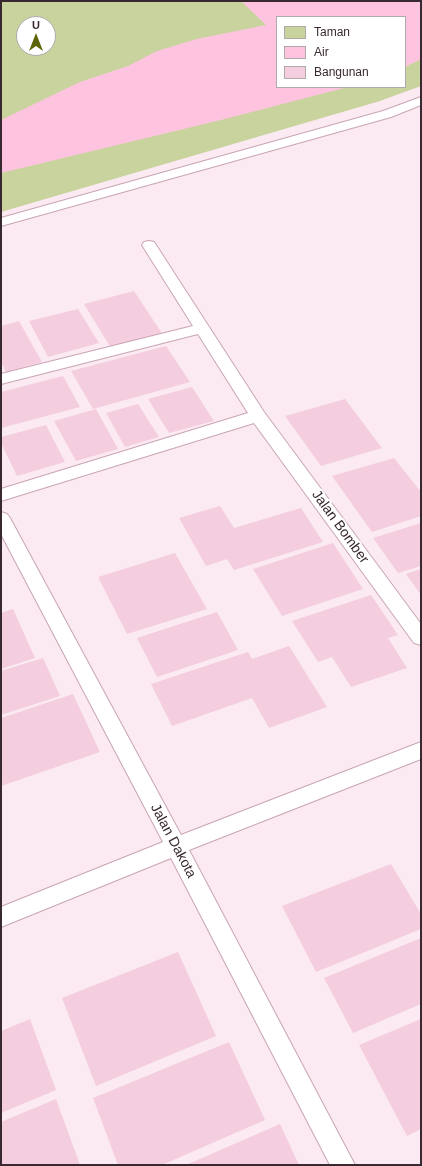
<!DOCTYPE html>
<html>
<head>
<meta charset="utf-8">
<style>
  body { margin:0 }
  #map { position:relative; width:422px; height:1166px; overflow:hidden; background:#fbeaf2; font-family:Helvetica,sans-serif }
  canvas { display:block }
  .frame { position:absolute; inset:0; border:2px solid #382930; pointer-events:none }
  .legend { position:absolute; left:276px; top:16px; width:130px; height:72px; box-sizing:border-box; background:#fff; border:1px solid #afa9ac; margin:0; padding:5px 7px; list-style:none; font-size:12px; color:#382930 }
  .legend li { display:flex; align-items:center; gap:8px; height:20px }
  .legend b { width:20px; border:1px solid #afa9ac }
  .north { position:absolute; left:16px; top:16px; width:40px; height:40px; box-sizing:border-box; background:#fff; border:1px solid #afa9ac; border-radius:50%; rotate:0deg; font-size:11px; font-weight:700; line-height:16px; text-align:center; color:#382930 }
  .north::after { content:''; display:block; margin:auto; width:14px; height:18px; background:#5c6506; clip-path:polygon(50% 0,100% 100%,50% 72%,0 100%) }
</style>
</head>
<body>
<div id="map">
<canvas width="422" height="1166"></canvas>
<div class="frame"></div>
<ul class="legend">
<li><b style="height:11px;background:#c9d39e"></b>Taman</li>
<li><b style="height:11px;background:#fec3df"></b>Air</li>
<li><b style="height:11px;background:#f4cddf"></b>Bangunan</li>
</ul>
<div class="north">U</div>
</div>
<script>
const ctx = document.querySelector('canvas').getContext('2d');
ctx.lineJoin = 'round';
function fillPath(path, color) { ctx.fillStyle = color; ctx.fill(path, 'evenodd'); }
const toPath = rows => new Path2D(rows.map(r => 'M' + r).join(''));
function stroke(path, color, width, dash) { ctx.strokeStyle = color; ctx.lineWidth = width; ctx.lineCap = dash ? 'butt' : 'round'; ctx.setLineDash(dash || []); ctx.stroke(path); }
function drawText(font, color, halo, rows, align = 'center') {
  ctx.font = font + ' Helvetica,sans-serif'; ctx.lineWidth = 4; ctx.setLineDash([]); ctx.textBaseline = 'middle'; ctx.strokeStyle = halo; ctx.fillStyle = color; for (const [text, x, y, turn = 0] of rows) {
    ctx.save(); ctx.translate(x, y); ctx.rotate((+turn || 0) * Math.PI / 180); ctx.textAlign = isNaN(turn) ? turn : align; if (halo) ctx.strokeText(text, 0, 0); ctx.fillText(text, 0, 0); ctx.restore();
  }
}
fillPath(toPath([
  [1,1,421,1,421,86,380,101,1,212],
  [277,17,405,17,405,87,277,87],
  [24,24,48,24,48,48,24,48]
]), '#c9d39e');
fillPath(toPath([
  [241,1,421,1,421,59,405,67,405,17,277,17,277,87,348,87,221,120,1,173,1,120,80,82,128,66,157,51,197,39,266,25]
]), '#fec3df');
fillPath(toPath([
  [134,291,163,335,111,348,84,304],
  [78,309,99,343,48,357,29,321],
  [19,321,42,362,6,372,1,362,1,326],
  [166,346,190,382,93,409,71,371],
  [63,376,80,407,1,428,1,392],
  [192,387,214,421,169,433,148,399],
  [345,399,382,448,321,466,285,416],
  [138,404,159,437,125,447,106,413],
  [96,409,118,449,76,461,54,421],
  [46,425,65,462,17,476,1,443,1,437],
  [394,458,421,492,421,516,372,532,332,476],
  [220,506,234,528,301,508,323,542,234,570,227,559,206,566,179,518],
  [421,523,421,566,398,573,373,538],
  [333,543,363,589,282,616,253,569],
  [175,553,207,609,127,634,98,577],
  [421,569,421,595,406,574],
  [371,595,398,635,388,638,407,668,351,687,332,657,318,662,292,621],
  [13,609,35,658,1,669,1,613],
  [217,612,238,650,157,677,137,638],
  [289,646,327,707,269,728,252,698,172,726,151,684,248,652,252,659],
  [43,658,60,696,1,715,1,671],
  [73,694,100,752,1,786,1,718],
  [391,864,421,914,421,929,316,972,282,906],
  [421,938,421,1004,353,1033,324,978],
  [178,952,216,1036,96,1086,62,998],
  [30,1019,56,1090,1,1113,1,1031],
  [421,1019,421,1129,407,1136,359,1045],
  [229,1042,265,1120,162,1165,118,1165,93,1098],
  [56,1099,80,1165,1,1165,1,1122],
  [280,1124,299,1165,186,1165]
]), '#f4cddf');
const lane = toPath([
  [421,97,421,105,391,117,1,226,1,218,383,111,421,97],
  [149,241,154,242,156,245,264,412,421,624,421,645,414,643,254,423,1,501,1,489,248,413,198,334,1,384,1,374,193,326,142,245,144,242,149,241],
  [1,512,7,514,10,518,181,835,421,742,421,759,189,850,355,1165,330,1165,171,858,1,927,1,907,163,842,1,534,1,512]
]);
stroke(lane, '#c9a4b5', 2);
fillPath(lane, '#fff');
drawText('14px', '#382930', '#fff', [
  ["Jalan Bomber",340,527,54],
  ["Jalan Dakota",173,841,62]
]);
</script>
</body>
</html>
